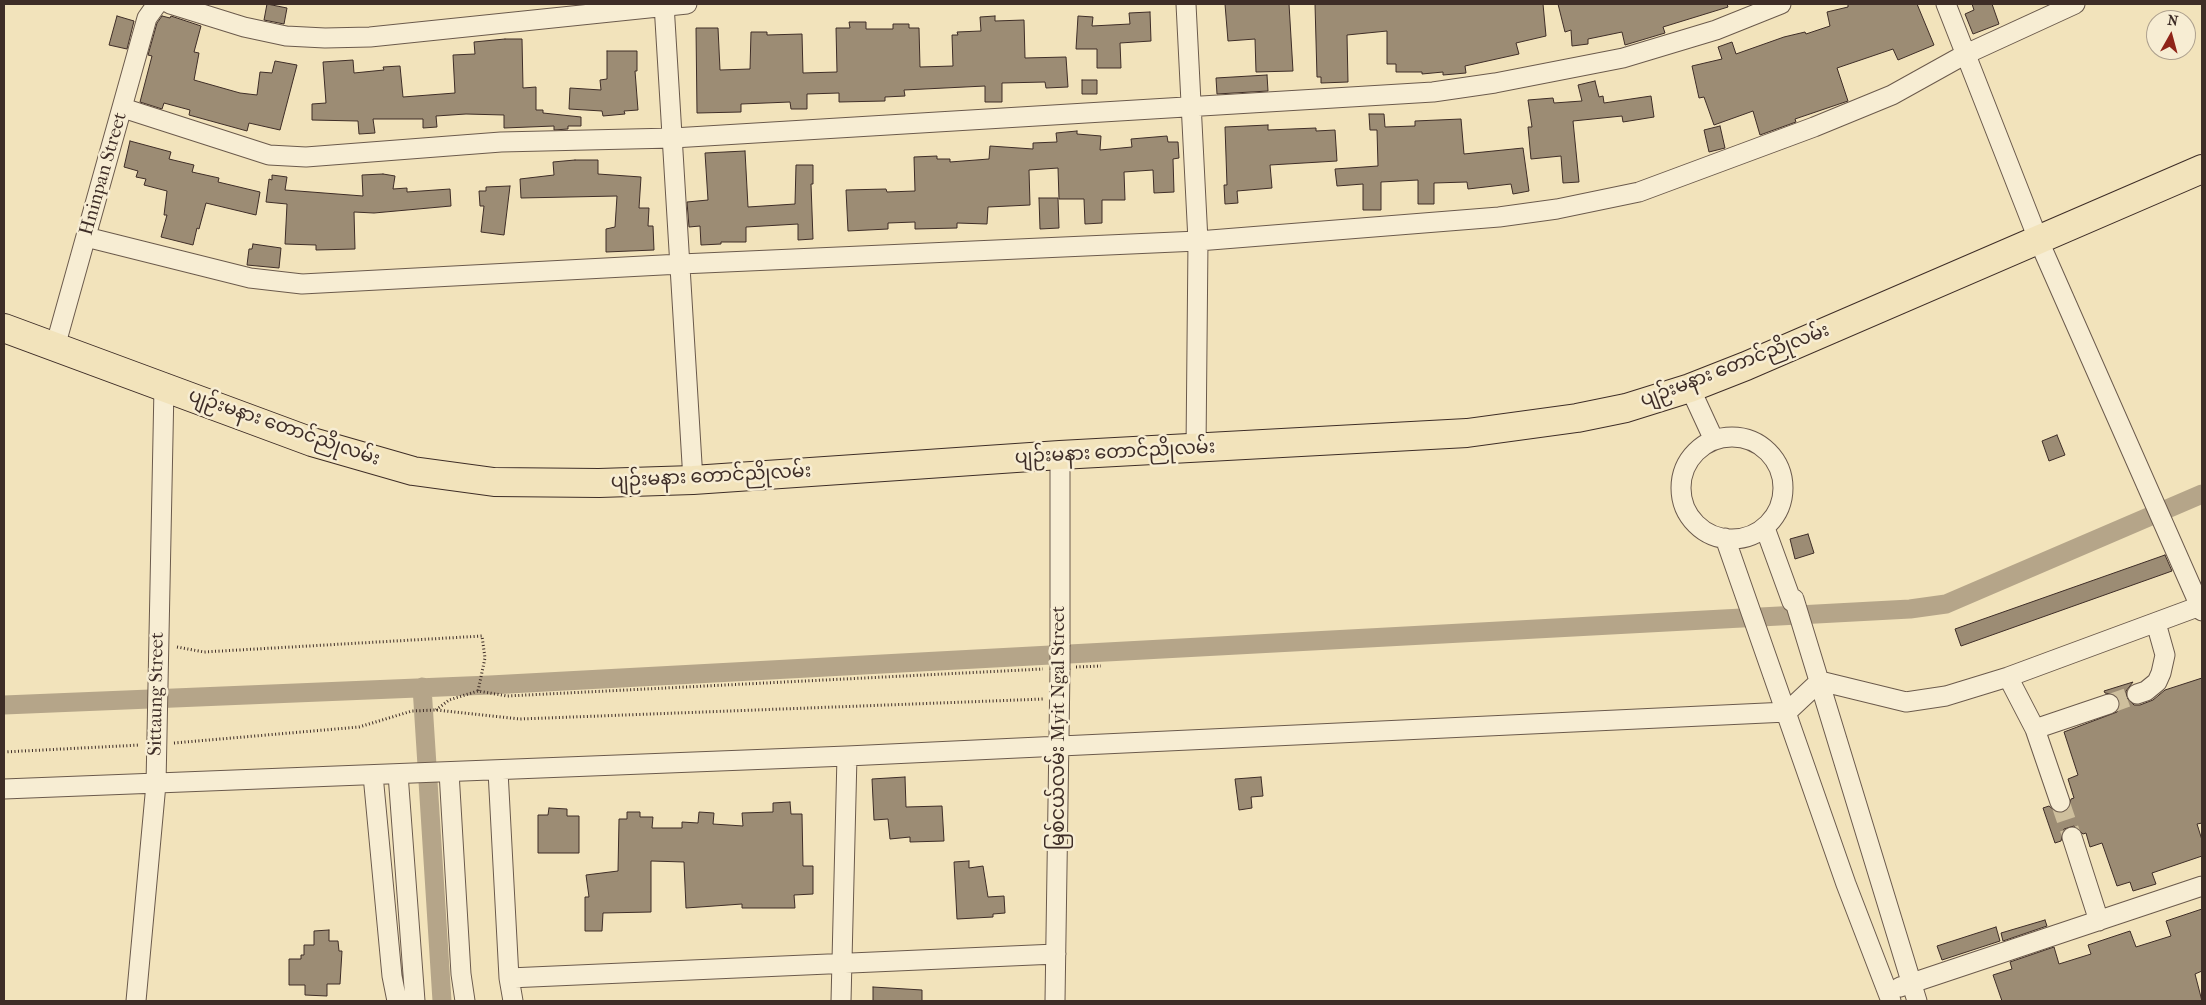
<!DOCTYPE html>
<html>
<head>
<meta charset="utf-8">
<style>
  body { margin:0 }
  #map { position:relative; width:2206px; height:1005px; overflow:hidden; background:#f2e3bb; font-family:"IM FELL French Canon",serif }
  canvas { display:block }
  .frame { position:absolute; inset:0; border:5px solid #3e2d27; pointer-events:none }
  .north { position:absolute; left:2146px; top:10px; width:50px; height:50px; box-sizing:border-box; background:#f7edd3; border:1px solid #ada08e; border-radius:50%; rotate:7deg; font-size:14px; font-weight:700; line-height:20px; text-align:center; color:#3e2d27 }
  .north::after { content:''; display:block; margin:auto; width:18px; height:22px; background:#8f2418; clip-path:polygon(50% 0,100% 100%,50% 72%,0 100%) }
</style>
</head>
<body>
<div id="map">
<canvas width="2206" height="1005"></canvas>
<div class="frame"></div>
<div class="north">N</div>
</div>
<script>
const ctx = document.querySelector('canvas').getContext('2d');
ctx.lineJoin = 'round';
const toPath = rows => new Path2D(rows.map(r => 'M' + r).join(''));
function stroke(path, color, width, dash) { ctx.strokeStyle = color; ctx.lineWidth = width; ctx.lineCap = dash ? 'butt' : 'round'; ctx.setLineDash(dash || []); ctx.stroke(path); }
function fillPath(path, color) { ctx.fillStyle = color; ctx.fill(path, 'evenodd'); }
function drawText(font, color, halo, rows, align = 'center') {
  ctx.font = font + ' "IM FELL French Canon","Noto Sans Myanmar",serif'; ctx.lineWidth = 5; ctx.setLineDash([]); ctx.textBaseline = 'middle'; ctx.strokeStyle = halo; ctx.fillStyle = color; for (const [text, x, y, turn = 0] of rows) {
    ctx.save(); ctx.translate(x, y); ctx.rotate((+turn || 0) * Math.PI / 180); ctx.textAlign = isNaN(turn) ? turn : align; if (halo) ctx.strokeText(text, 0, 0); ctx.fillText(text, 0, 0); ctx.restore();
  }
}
stroke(toPath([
  [422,687,442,1001],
  [4,705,490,685,1910,609,1946,604,2202,494]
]), '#b5a589', 19);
const building = toPath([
  [267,4,287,8,284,24,264,20,267,4],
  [1225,4,1289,4,1293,71,1256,72,1255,39,1228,41,1225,4],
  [1315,4,1543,4,1546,36,1516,43,1519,54,1465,66,1466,73,1443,75,1443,72,1422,74,1422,72,1396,72,1396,64,1387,64,1387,31,1347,35,1348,82,1321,83,1321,77,1317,77,1315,4],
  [1558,4,1727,4,1728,7,1663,27,1665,33,1625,45,1622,32,1588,39,1588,44,1572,46,1571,30,1565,32,1558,4],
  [1848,4,1917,4,1934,45,1898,60,1893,49,1837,68,1848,101,1795,119,1796,122,1760,135,1753,111,1714,125,1704,97,1699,98,1692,66,1722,59,1718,47,1732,42,1736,54,1784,37,1805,32,1806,34,1830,26,1827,12,1848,7,1848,4],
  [1972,4,1992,4,1999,24,1973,34,1965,14,1974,10,1972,4],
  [1150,12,1151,41,1120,43,1121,68,1097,68,1097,49,1076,49,1078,16,1093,17,1092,26,1130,24,1129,13,1150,12],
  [117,16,134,21,127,49,109,45,117,16],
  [162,16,170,18,171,16,201,26,194,52,199,53,194,80,240,93,257,95,260,72,272,73,275,61,297,65,280,130,249,123,247,131,189,115,190,110,164,103,162,109,140,102,152,56,148,55,157,23,162,16],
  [995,16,995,21,1024,20,1025,58,1066,57,1068,87,1046,88,1045,82,1002,83,1002,102,985,102,985,86,904,90,905,96,885,97,885,101,839,102,839,93,807,94,807,109,791,109,790,102,741,104,741,112,697,113,696,28,718,28,720,70,750,69,751,32,767,32,767,35,802,34,803,73,837,72,836,28,850,28,849,22,866,22,866,29,893,29,893,24,909,24,909,28,919,28,920,67,953,66,952,35,958,35,957,32,981,31,980,17,995,16],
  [505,39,522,39,523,88,536,87,536,110,543,110,543,113,581,117,581,126,568,126,568,129,554,130,554,126,504,128,504,115,466,114,436,116,437,127,423,128,423,119,373,119,375,133,359,134,358,121,312,120,312,104,326,103,323,62,353,60,354,73,384,70,383,67,400,66,403,97,455,93,453,55,475,54,474,42,505,39],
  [607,51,637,51,637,71,635,71,638,110,624,111,625,114,603,116,602,111,569,109,570,88,601,90,600,80,607,79,607,51],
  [1267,75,1268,91,1217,94,1216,78,1267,75],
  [1082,80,1097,80,1097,94,1082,94,1082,80],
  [1595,81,1599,97,1603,96,1604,103,1651,96,1654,117,1623,122,1622,116,1573,121,1579,182,1563,183,1561,156,1531,159,1528,127,1532,127,1528,100,1553,98,1554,103,1582,101,1578,85,1595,81],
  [1369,114,1384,114,1385,127,1415,126,1415,121,1461,119,1464,154,1523,148,1529,191,1513,194,1511,184,1468,189,1467,182,1434,183,1434,204,1418,204,1418,180,1381,182,1381,210,1363,210,1363,184,1337,186,1335,169,1378,166,1377,130,1370,130,1369,114],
  [1268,125,1268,130,1316,128,1316,131,1335,130,1337,161,1270,165,1272,188,1237,191,1238,203,1225,204,1224,185,1227,185,1225,127,1268,125],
  [1720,126,1725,148,1709,152,1704,130,1720,126],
  [1077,131,1077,134,1101,136,1100,150,1132,147,1131,139,1167,136,1168,142,1178,142,1179,158,1173,159,1174,192,1154,193,1153,170,1124,172,1125,200,1102,200,1102,223,1085,224,1084,199,1059,199,1058,168,1029,170,1030,205,988,207,987,224,957,223,957,228,915,229,915,222,888,223,888,229,848,231,846,190,886,189,887,192,915,191,914,157,937,156,937,159,950,159,950,162,989,159,990,146,1033,149,1033,143,1057,142,1056,133,1077,131],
  [130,141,171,152,169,159,194,165,192,172,219,178,218,182,260,192,256,215,206,203,199,229,197,228,193,245,161,237,167,215,164,215,167,191,144,185,146,179,136,177,138,171,124,167,130,141],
  [745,151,748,207,795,204,796,165,813,165,813,184,811,184,813,239,798,240,798,224,746,227,746,242,721,242,721,244,701,245,700,226,689,227,687,202,708,200,705,153,745,151],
  [575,160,598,160,598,174,641,177,639,208,649,208,648,226,653,226,654,250,606,252,606,229,615,227,617,196,521,198,520,179,554,175,553,162,575,160],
  [383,174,395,176,393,189,407,188,407,192,450,189,451,206,374,213,354,212,355,249,316,250,316,245,285,244,287,204,266,202,269,179,272,180,272,175,287,177,285,190,363,196,362,175,383,174],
  [510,186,504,235,481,232,484,206,480,206,479,191,486,191,486,187,510,186],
  [1039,198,1058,198,1059,228,1040,229,1039,198],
  [253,244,281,248,279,268,247,265,249,249,252,249,253,244],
  [2057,435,2065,455,2049,461,2042,441,2057,435],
  [1808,534,1814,553,1795,559,1790,539,1808,534],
  [2165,555,2172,571,1961,646,1955,629,2165,555],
  [2202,678,2202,823,2197,824,2202,840,2202,856,2152,873,2156,884,2133,891,2130,882,2117,886,2102,843,2090,847,2086,833,2083,834,2074,826,2064,829,2061,841,2055,843,2043,808,2049,806,2058,813,2068,810,2071,799,2074,798,2068,779,2078,775,2064,732,2117,712,2119,700,2116,695,2105,693,2104,691,2133,682,2126,691,2127,698,2134,705,2140,705,2153,700,2165,690,2202,678],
  [905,777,906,807,942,806,944,841,910,842,910,837,890,839,888,819,874,820,872,779,905,777],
  [1261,777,1263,796,1251,797,1252,808,1239,810,1235,779,1261,777],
  [790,802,791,814,802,814,803,866,813,866,813,894,794,895,795,908,742,908,742,904,686,908,684,862,651,861,651,912,603,913,602,931,585,931,585,897,589,897,586,875,618,871,619,819,627,819,627,812,640,812,640,817,653,817,652,828,682,828,682,822,698,823,699,812,714,813,713,824,743,826,742,813,773,812,773,803,790,802],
  [549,808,567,809,567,816,579,816,579,853,538,853,538,815,548,815,549,808],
  [969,861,969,868,983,866,988,897,1004,896,1005,913,993,914,993,917,957,919,954,862,969,861],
  [2202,909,2202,971,2195,974,2202,1001,2002,1001,1993,975,2012,969,2010,962,2054,947,2059,964,2091,954,2088,945,2130,931,2136,947,2171,936,2166,921,2202,909],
  [2045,920,2047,926,2003,941,2001,933,2045,920],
  [1996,927,2000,941,1942,960,1937,946,1996,927],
  [329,930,329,941,338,941,339,951,342,951,340,984,327,984,327,996,305,995,305,985,289,985,289,959,301,959,301,955,304,955,304,945,314,945,314,931,329,930],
  [873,987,922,990,922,1001,873,1001,873,987]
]);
fillPath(building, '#9c8c74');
stroke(building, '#3e2d27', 1);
stroke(toPath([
  [2109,704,2137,694],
  [2060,802,2072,837]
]), '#cebf9d', 19, [19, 9]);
const street = toPath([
  [170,4,244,27,286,36,325,38,370,37,687,4],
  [664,4,693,480],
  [1186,4,1198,241,1196,449],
  [1946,4,2038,239,2202,611],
  [123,108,269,155,306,157,501,142,673,138,1433,92,1495,83,1623,58,1716,30,1781,4],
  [86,237,250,278,302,284,681,264,1198,241,1499,217,1557,209,1639,192,1814,127,1892,95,1964,55,2075,4],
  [55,347,147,18,157,4],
  [1690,388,1714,440],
  '1681 488a51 51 0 1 1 102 0a51 51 0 1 1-102 0Z',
  [1765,528,1792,602,1794,599],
  [1725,538,1846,884,1891,1001],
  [1794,599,1917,1001],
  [1060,645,1060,455],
  [2008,677,2035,729,2109,704],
  [2137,694,2146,691,2157,682,2161,673,2165,655,2156,623],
  [2035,729,2060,802],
  [498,771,509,978,513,1001],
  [449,772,461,974,465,1001],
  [398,774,415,1001],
  [373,775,392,976,397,1001],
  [4,789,847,756,1787,712,1820,681,1906,702,1946,696,2008,677,2200,606],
  [2072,837,2099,921],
  [509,978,1056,954],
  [1900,987,2202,886],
  [136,1001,156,784,164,387],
  [841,1001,847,756],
  [1055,1001,1060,670]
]);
const primary = toPath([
  [4,328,312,442,413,471,494,482,599,483,693,480,1060,455,1467,433,1577,418,1626,408,1690,388,1746,366,2202,169]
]);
stroke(street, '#6b5a4c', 21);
stroke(primary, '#3e2d27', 30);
stroke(toPath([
  [177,647,204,652,482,636,485,658,478,691],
  [1076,667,1101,666],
  [436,710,449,700,478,691,507,696,1043,669],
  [174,743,359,727,412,711,436,710,520,719,1044,699],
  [4,752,140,745]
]), '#3e2d27', 3, [1, 2.5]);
stroke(street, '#f7edd3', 19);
stroke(primary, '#f2e3bb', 28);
const streetBridge = toPath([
  [1060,645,1060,670]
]);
stroke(streetBridge, '#6b5a4c', 21, []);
stroke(streetBridge, '#f7edd3', 19);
drawText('19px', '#3e2d27', '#f7edd3', [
  ["Hninpan Street",104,174,-74],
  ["ပျဉ်းမနား တောင်ညိုလမ်း",1735,366,-21],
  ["ပျဉ်းမနား တောင်ညိုလမ်း",284,428,19],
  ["ပျဉ်းမနား တောင်ညိုလမ်း",1115,453,-3],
  ["ပျဉ်းမနား တောင်ညိုလမ်း",711,477,-3],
  ["Sittaung Street",157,694,-89],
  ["မြစ်ငယ်လမ်း Myit Ngal Street",1059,728,-90]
]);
</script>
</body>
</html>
